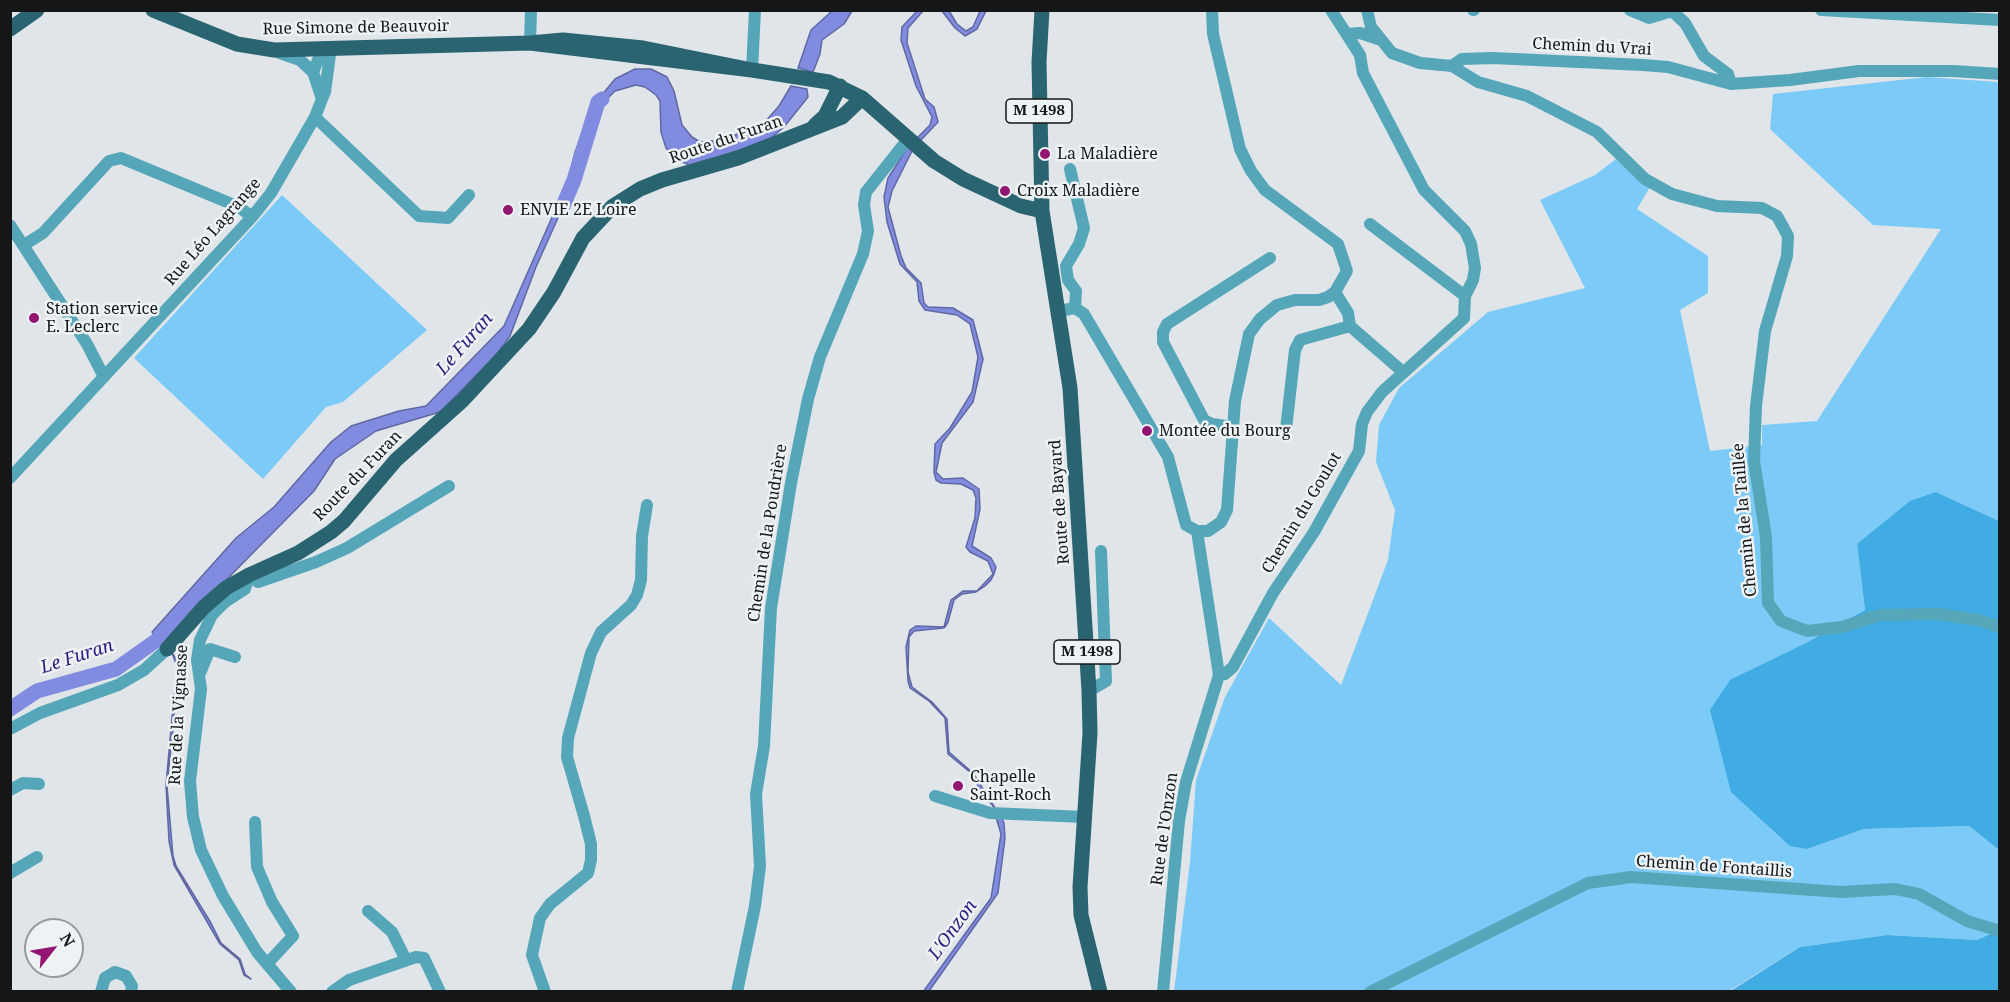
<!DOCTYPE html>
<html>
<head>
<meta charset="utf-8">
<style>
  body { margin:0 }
  #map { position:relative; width:2010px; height:1002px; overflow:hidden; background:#dfe5e8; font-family:"Noto Serif",serif }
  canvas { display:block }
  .frame { position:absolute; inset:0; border:12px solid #141617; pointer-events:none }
  .north { position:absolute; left:24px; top:918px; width:60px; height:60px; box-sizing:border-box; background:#edf2f5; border:2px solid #969a9c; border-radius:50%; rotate:59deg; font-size:16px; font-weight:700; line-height:24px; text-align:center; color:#141617 }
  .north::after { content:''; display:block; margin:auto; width:21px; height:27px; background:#911571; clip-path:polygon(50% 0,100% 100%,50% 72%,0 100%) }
</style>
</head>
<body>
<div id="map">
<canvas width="2010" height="1002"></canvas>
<div class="frame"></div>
<div class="north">N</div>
</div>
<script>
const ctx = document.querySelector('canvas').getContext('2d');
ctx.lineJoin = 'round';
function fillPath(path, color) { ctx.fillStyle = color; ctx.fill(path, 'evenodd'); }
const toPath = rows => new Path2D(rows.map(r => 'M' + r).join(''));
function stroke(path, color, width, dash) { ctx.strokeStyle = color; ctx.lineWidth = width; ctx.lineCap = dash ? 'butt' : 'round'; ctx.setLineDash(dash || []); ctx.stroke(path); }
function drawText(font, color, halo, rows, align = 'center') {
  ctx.font = font + ' "Noto Serif",serif'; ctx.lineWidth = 5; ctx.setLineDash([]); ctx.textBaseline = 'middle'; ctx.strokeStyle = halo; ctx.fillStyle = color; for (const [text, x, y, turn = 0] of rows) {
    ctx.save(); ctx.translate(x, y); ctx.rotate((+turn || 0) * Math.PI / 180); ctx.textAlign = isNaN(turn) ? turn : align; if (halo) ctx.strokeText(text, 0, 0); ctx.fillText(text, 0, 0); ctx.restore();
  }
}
fillPath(toPath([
  [1927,77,1999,82,1999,521,1936,492,1857,544,1865,610,1804,644,1807,849,1864,829,1969,826,1999,850,1999,930,1977,940,1887,935,1800,947,1729,991,1174,992,1190,862,1196,780,1225,697,1269,618,1341,685,1388,560,1395,510,1376,462,1379,425,1399,388,1488,312,1585,288,1540,200,1595,175,1616,159,1650,187,1637,209,1708,256,1708,293,1680,310,1710,451,1762,445,1762,425,1817,421,1941,229,1873,225,1770,129,1773,94],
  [282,195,427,330,343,402,326,407,263,479,134,358]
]), '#7ccaf7');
fillPath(toPath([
  [1936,492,1999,521,1999,850,1969,826,1864,829,1807,849,1790,846,1731,792,1710,710,1730,680,1804,644,1865,610,1857,544,1910,501],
  [1999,930,1999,991,1729,992,1800,947,1887,935,1977,940]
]), '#40ace3');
const water = toPath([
  [832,11,852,11,844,24,822,40,820,54,813,72,798,68,811,30,832,11],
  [917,11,923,11,908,28,907,43,925,99,934,107,938,122,920,141,917,138,930,125,932,117,916,86,901,40,902,27,917,11],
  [942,11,949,11,957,24,966,31,973,27,980,11,986,11,977,29,965,36,955,28,942,11],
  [635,69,651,69,667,77,674,91,682,125,692,137,700,142,723,140,764,123,779,106,791,86,807,89,808,97,784,127,769,140,692,166,675,159,666,148,661,132,660,101,656,95,645,87,636,85,615,91,599,107,592,120,562,209,536,267,510,336,496,355,440,412,376,431,335,459,314,491,163,644,152,632,236,538,274,507,331,442,351,426,399,411,426,406,504,326,568,181,575,152,592,107,615,79,635,69],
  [908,147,912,151,892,191,888,207,901,256,906,268,921,283,924,303,928,307,953,308,973,320,983,359,973,402,942,443,936,472,943,479,963,478,979,489,980,509,972,546,991,558,996,567,994,574,991,580,985,586,976,592,962,594,954,600,948,622,945,627,943,628,914,631,909,637,908,672,912,687,932,702,947,719,949,752,973,773,997,811,980,790,971,773,948,754,945,718,929,701,910,688,908,681,906,647,910,630,916,626,944,627,951,600,963,591,977,591,993,574,988,561,970,552,966,547,975,518,976,498,973,490,961,484,941,483,936,480,934,472,935,444,950,428,972,392,978,357,970,324,957,315,925,310,919,301,917,282,900,264,887,222,884,197,888,178,908,147],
  [172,653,178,661,180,672,178,685,174,697,174,720,167,786,173,856,176,866,211,923,221,943,240,959,245,974,251,979,244,975,239,960,220,944,174,865,169,841,166,785,174,695,179,672,172,653],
  [1000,814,1004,823,1005,838,998,893,929,991,923,992,991,898,1001,834,996,817,1000,814]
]);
fillPath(water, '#818bdf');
stroke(water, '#6068a3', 1.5);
stroke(toPath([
  [563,206,574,180,598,102,602,99],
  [10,709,37,691,116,669,157,640,172,624]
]), '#818bdf', 15);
stroke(toPath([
  [1367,10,1371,27,1392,53,1420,63,1452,66,1478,82,1527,96,1597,132,1645,179,1672,194,1717,206,1762,208,1777,216,1788,236,1787,256,1765,331,1756,406,1754,461,1766,537,1768,603,1781,621,1807,631,1842,627,1880,615,1938,614,1978,620,2000,627],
  [1473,10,1474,10],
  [1630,10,1649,18,1672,11],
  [1671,10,1685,23,1704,56,1728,74,1731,84],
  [1821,10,2000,20],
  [1348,34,1360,33,1381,40],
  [530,43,531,10],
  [277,52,300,60,313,72,322,99,325,92,331,47],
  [1452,66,1462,59,1493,58,1643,65,1668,67,1731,84,1790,80,1859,71,1953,71,2000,74],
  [752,70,755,10],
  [313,72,323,48],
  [315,117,419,216,448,218,469,195],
  [1070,169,1084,228,1079,244,1066,266,1068,280,1076,291,1075,308],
  [1370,224,1465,296],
  [10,225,87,344,104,377],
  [24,245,43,233,109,161,121,158,239,207,252,217],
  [1335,292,1348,313,1350,326,1403,372],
  [1059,311,1075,308,1084,314,1168,457,1186,525,1197,531,1208,531,1221,522,1227,510,1235,401,1249,334,1260,319,1277,305,1295,300,1319,300,1328,297,1335,292,1347,271,1338,244,1265,190,1251,171,1240,149,1213,34,1212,10],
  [1233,427,1212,424,1204,420,1163,342,1163,332,1167,324,1270,258],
  [1286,429,1295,350,1300,340,1350,326],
  [10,478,252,217,271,193,315,117,322,99],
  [201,671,210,649,235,657],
  [1219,675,1225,674,1233,667,1273,593,1314,532,1359,451,1362,424,1367,412,1382,392,1464,318,1465,296,1473,280,1475,268,1471,244,1465,231,1424,190,1363,73,1360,55,1331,10],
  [1089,691,1106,681,1101,551],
  [10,729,40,713,118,685,144,670,167,649],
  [10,790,23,783,39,784],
  [935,796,990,813,1085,817],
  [255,822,257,867,272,902,293,936,267,964],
  [10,873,37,857],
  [368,911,392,932,406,960],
  [101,992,105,978,115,972,126,976,132,986,131,992],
  [291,992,257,952,223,896,201,850,193,817,190,781,201,689,197,660,200,640,212,615,225,602,245,589,249,575,258,582,316,562,347,548,449,486],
  [332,992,349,980,416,957,424,958,440,992],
  [545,992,532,955,540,918,550,904,588,873,591,860,591,844,584,816,567,757,568,738,591,653,601,632,631,605,637,595,641,580,642,536,647,505],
  [737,992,755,906,760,866,756,794,764,746,771,608,791,483,808,399,820,357,863,254,868,231,864,205,866,192,908,139],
  [1163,992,1179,821,1186,782,1219,675,1197,531],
  [1370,992,1588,883,1631,877,1841,892,1895,889,1919,894,1967,921,2000,931]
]), '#55a6b8', 12);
stroke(toPath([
  [153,10,237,44,274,50,530,43],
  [1042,10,1039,62,1042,211,1070,388,1089,691,1090,733,1080,887,1081,915,1100,992],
  [10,29,37,10],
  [752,70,643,48,563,40,530,43,752,70,829,82,862,98,934,161,963,179,1021,206,1042,211],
  [815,125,825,116,840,86],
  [167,649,204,607,226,588,249,575,298,553,331,532,344,521,396,460,462,401,529,329,554,292,583,238,613,206,640,189,662,180,738,158,842,117,862,98]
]), '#2a6471', 15);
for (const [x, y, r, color] of [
  [1045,154,6,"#911571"],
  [1005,191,6,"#911571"],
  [508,210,6,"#911571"],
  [34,318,6,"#911571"],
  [1147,431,6,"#911571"],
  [958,786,6,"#911571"]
]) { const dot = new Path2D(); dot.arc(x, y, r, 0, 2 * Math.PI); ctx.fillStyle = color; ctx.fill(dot); stroke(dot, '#edf2f5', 2); }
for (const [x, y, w] of [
  [1039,111,66],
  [1087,652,66]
]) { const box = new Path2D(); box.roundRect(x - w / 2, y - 12, w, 24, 4.5); ctx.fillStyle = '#edf2f5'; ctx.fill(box); stroke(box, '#141617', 1.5); }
drawText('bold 15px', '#141617', null, [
  ["M 1498",1039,111],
  ["M 1498",1087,652]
]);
drawText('16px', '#141617', '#edf2f5', [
  ["Rue Simone de Beauvoir",356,28,-1],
  ["Chemin du Vrai",1592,47,3],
  ["Route du Furan",726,140,-19],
  ["Rue Léo Lagrange",213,232,-49],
  ["Route du Furan",358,476,-46],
  ["Route de Bayard",1060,502,-94],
  ["Chemin du Goulot",1302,513,-59],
  ["Chemin de la Taillée",1745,520,-95],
  ["Chemin de la Poudrière",768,533,-81],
  ["Rue de la Vignasse",179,715,-87],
  ["Rue de l'Onzon",1165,829,-82],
  ["Chemin de Fontaillis",1714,867,4]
]);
drawText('16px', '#141617', '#edf2f5', [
  ["La Maladière",1057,154],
  ["Croix Maladière",1017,191],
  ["ENVIE 2E Loire",520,210],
  ["Station service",46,309],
  ["E. Leclerc",46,327],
  ["Montée du Bourg",1159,431],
  ["Chapelle",970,777],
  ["Saint-Roch",970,795]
], 'left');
drawText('italic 18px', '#271d7e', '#edf2f5', [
  ["Le Furan",465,344,-49],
  ["Le Furan",77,657,-18],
  ["L'Onzon",953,930,-54]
]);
</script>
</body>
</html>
